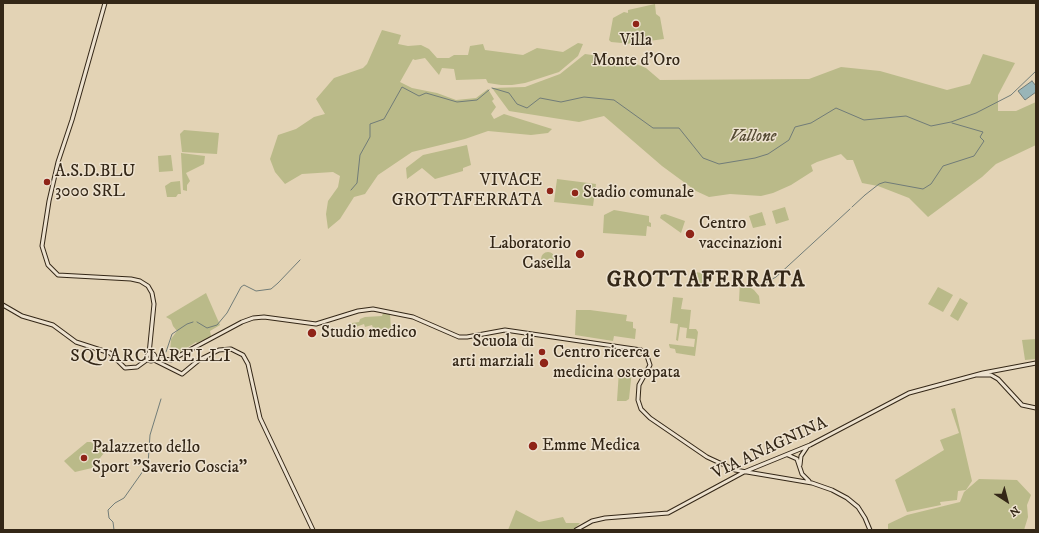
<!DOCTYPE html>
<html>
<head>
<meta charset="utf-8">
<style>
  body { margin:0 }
  #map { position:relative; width:1039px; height:533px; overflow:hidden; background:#e3d3b5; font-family:"IM FELL DW Pica",serif }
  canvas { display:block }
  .frame { position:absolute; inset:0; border:4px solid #342717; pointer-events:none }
  .north { position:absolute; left:987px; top:481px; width:40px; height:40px; -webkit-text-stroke:3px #ede2cf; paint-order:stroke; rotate:144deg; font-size:11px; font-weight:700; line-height:16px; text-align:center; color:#342717 }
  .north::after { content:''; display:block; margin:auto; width:14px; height:18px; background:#342717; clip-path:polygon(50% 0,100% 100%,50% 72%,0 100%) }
</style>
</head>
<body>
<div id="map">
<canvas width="1039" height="533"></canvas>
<div class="frame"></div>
<div class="north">N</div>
</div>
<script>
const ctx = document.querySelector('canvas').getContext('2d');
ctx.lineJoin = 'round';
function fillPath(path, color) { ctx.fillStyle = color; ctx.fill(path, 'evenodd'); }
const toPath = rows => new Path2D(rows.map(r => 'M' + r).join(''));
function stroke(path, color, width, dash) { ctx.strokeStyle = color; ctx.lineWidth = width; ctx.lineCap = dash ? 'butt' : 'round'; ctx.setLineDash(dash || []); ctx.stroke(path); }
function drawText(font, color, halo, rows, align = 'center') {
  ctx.font = font + ' "IM FELL DW Pica",serif'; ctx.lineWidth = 3; ctx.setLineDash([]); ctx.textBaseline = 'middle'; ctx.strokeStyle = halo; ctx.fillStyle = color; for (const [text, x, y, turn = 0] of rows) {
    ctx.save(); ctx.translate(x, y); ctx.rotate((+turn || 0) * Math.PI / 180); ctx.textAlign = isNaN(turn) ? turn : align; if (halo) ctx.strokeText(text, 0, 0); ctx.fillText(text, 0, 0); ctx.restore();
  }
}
fillPath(toPath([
  [655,4,656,14,660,17,664,39,626,44,623,41,622,43,611,42,609,40,613,18,624,12,628,13,628,10],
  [382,30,401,35,398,44,408,46,421,45,429,49,437,58,449,58,454,55,468,55,470,46,483,44,485,50,523,55,537,48,563,52,578,43,583,44,578,56,559,72,525,83,512,85,501,85,488,83,486,79,456,80,454,69,442,68,439,75,425,58,415,60,413,59,400,82,412,88,437,93,456,100,476,98,488,89,494,99,492,101,496,107,491,114,494,119,504,114,552,129,548,133,531,135,488,131,465,139,412,152,378,175,365,194,354,197,340,219,328,229,326,214,328,201,338,187,340,176,333,172,302,174,285,184,275,172,270,159,278,135,296,129,314,117,325,114,316,99,334,78,363,68,367,64],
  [585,54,627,60,646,68,660,80,809,79,841,67,880,71,947,90,970,84,983,54,1015,63,998,95,998,111,1016,111,1036,102,1036,145,996,164,982,177,928,217,909,198,878,186,862,183,853,160,847,160,841,154,817,162,811,165,813,171,791,185,773,193,761,196,730,194,709,197,696,191,662,166,604,116,579,122,509,111,492,88,525,87,560,74],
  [184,130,219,133,217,154,182,152,180,134],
  [467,145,471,165,463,168,463,171,435,179,422,168,407,179,406,168,423,155],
  [181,153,205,156,204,164,186,173,190,181,187,185,187,191,183,190],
  [171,155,173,171,159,172,158,156],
  [557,179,596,184,593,206,554,202],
  [180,181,181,194,178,194,176,197,167,197,165,186,171,182],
  [785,207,789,220,776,224,772,211],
  [614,210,649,216,649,222,651,223,651,227,647,226,646,236,603,233,604,215],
  [762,212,766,225,753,228,749,216],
  [665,214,685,221,681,233,660,218,661,215],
  '541 259a7 7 0 1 1 14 0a7 7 0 1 1-14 0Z',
  [695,272,709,274,713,276,703,285,694,284],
  [740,281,754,290,759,296,760,304,739,301],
  [938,287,953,295,943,312,928,304],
  [206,293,220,325,210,331,211,336,197,343,196,342,179,353,176,350,170,352,171,339,177,331,173,326,171,320,166,317],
  [673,297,683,298,681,309,691,310,689,329,696,329,698,332,695,356,676,353,675,349,670,348,669,345,669,344,694,347,695,339,686,338,687,328,680,327,678,341,676,340,678,324,670,323],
  [960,298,968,303,958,321,950,316],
  [576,310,590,310,627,315,626,321,633,322,633,328,636,329,635,339,614,336,613,341,575,335],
  [383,313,390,314,391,329,375,334,372,325,365,327,364,324,353,328,352,323,359,322,360,319,365,317,382,316],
  [1036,339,1036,359,1025,360,1022,340],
  [619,370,632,370,629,399,626,401,617,401],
  [955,408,972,481,966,490,958,491,957,500,940,502,941,505,907,512,895,480,944,450,940,440,959,433,951,409],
  [87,442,91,442,104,453,92,468,75,472,64,461],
  [979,479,1017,480,1031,495,1027,505,1028,517,1024,530,888,530,888,524,907,515,960,502,964,492],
  [516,510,539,522,563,517,566,523,580,523,573,530,508,530]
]), '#baba89');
const water = toPath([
  [1032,81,1036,86,1036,92,1025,100,1018,91,1032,81]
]);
fillPath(water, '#99b5b8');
stroke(water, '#717c78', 1);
stroke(toPath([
  [492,88,509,93,517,104,527,108,540,98,561,102,584,97,614,100,653,128,679,128,703,158,719,164,755,158,768,154,789,140,795,127,811,123,836,108,864,120,906,116,931,126,951,122,976,113,1011,95,1036,71],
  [351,190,357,183,360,155,370,137,370,124,384,119,402,87,419,96,426,93,457,102,477,100,489,90],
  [865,195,879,184,885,182,923,189,931,184,943,166,974,156,984,141,980,137,983,132,952,123],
  [852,207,865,195],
  [765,283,776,277,850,209],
  [197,322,207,328,217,325,227,313,241,287,244,285,256,291,271,289,278,283,300,260],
  [166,352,172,334,187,324,193,322],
  [114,530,113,522,109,518,108,510,115,503,124,498,148,464,150,435,161,399]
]), '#717c78', 1);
const secondary = toPath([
  [105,3,72,120,58,162,49,201,42,246,48,265,58,275,131,279,140,281,148,286,152,293,154,304,149,354],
  [3,305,22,316,53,325,76,342,110,353,125,368,137,367,148,359],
  '147 357a4 4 0 1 1 8 0a4 4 0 1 1-8 0Z',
  [155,358,171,360,242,322,253,318,264,317,316,324,358,311,373,309,413,317,459,337,467,337,505,330,641,350,647,356,650,365,639,385,638,400,641,409,650,418,707,457,735,470,812,483,832,490,847,498,858,507,865,518,870,530],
  [154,360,182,374,199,360,219,350,231,349,243,355,248,364,260,418,313,530],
  [978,375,991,375,998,379,1022,405,1036,408],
  [788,455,797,459,802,474,809,481],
  [800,465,801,456,807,447],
  [576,530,592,521,605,518,668,513,744,472,810,445,909,393,983,373,1036,363]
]);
stroke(secondary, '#342717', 5);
stroke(secondary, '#ede2cf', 3);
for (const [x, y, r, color] of [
  [636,24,4,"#8f2418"],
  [47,182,4,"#8f2418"],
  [550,191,4,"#8f2418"],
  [575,193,4,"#8f2418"],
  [690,234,5,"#8f2418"],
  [580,254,5,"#8f2418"],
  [312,333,5,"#8f2418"],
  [542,352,4,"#8f2418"],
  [544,363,5,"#8f2418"],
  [533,446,5,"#8f2418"],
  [84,458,4,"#8f2418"]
]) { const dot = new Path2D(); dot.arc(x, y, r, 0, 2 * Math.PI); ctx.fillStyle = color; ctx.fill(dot); stroke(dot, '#ede2cf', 1.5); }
drawText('17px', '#342717', '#ede2cf', [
  ["Villa",636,41,"center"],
  ["Monte d'Oro",636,61,"center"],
  ["A.S.D.BLU",55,172],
  ["3000 SRL",55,192],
  ["VIVACE",542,181,"right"],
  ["GROTTAFERRATA",542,201,"right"],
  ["Stadio comunale",583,193],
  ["Centro",699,224],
  ["vaccinazioni",699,244],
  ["Laboratorio",571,244,"right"],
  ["Casella",571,264,"right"],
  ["Studio medico",321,333],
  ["Scuola di",534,342,"right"],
  ["arti marziali",534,362,"right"],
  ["Centro ricerca e",553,353],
  ["medicina osteopata",553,373],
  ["Emme Medica",542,446],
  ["Palazzetto dello",92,448],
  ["Sport \"Saverio Coscia\"",92,468]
], 'left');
drawText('italic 17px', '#564c34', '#ede2cf', [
  ["Vallone",753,137]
]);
drawText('17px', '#342717', '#ede2cf', [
  ["VIA ANAGNINA",770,449,-25]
]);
ctx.letterSpacing = '1px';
drawText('18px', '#342717', '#ede2cf', [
  ["SQUARCIARELLI",151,357]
]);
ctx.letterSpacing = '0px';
ctx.letterSpacing = '1px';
drawText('bold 21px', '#342717', '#ede2cf', [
  ["GROTTAFERRATA",706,282]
]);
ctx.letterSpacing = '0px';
</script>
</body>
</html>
